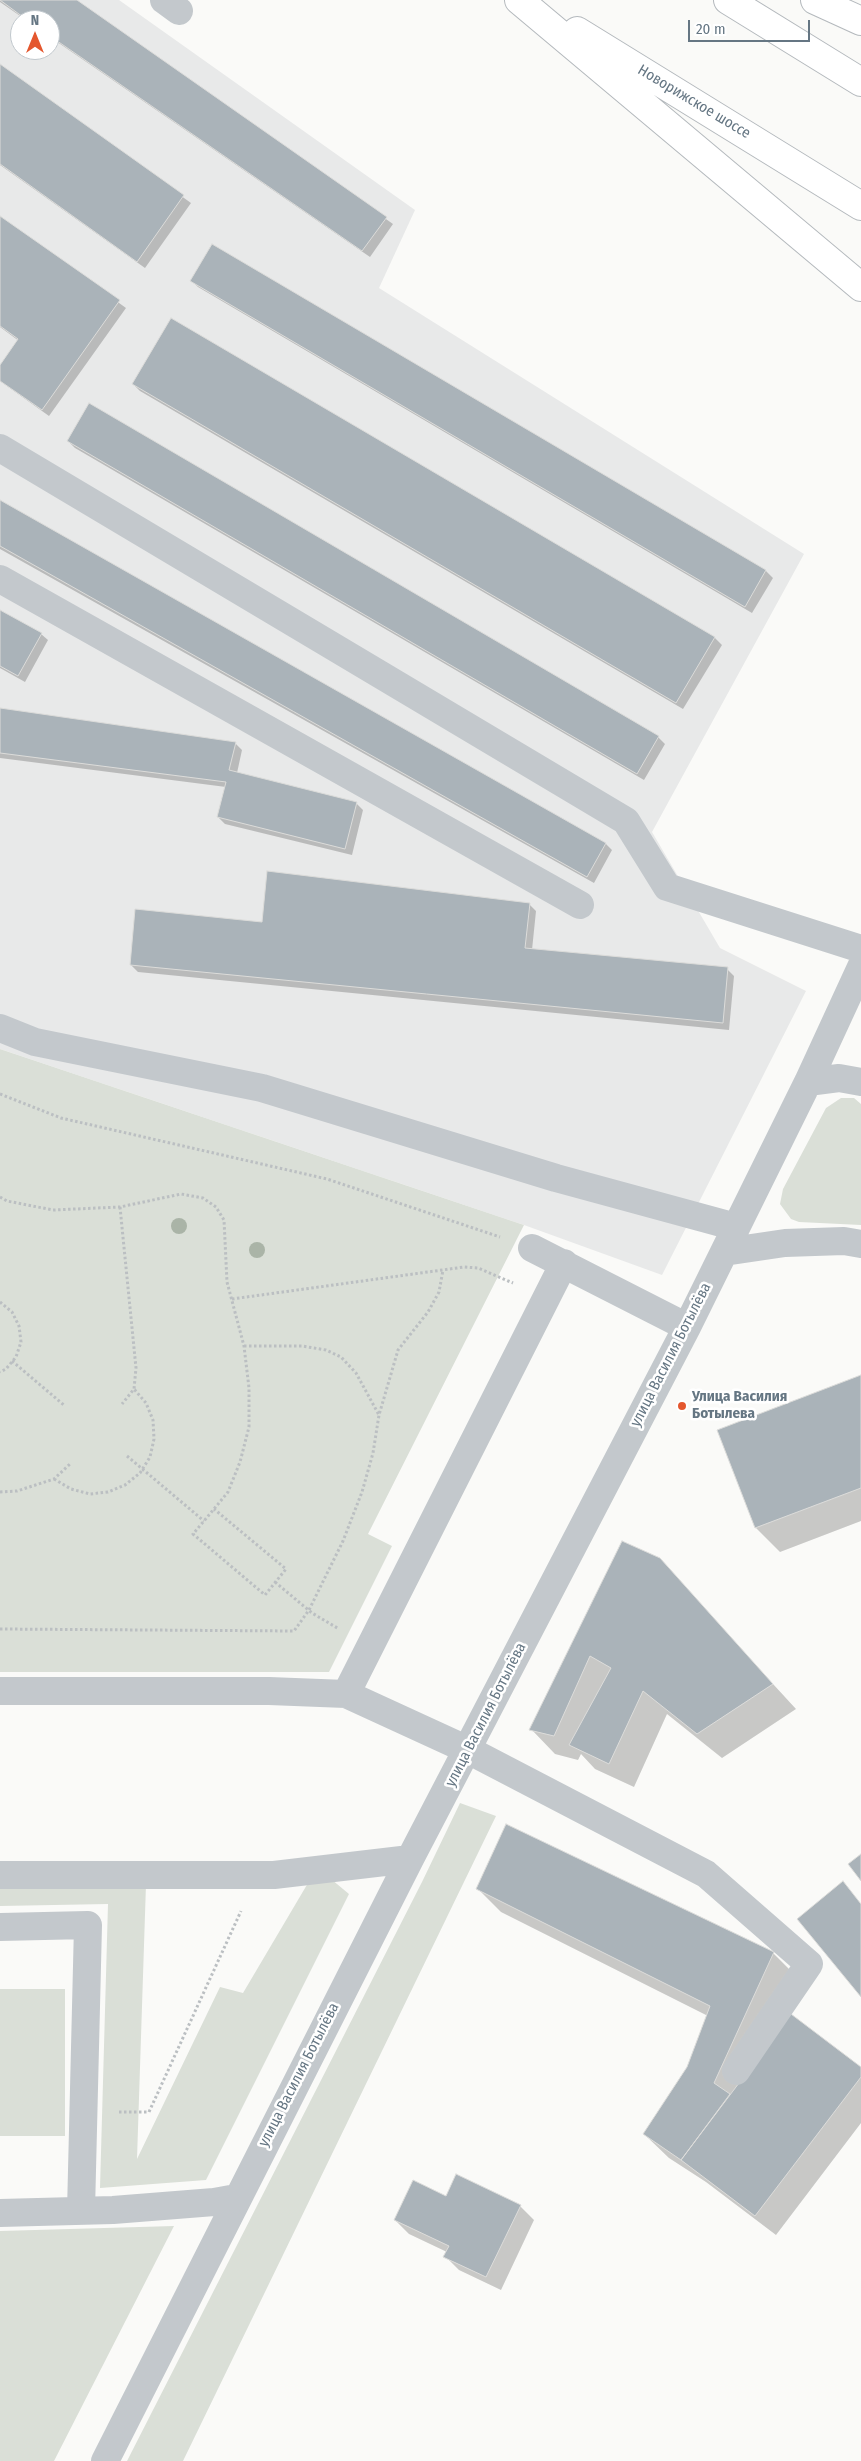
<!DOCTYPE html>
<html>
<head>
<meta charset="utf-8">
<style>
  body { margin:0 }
  #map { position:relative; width:861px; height:2461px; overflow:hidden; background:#fafaf8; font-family:"Fira Sans Condensed",sans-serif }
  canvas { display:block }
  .north { position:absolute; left:10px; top:10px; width:50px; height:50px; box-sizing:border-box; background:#fff; border:1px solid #c1c8cd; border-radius:50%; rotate:0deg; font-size:14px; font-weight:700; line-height:20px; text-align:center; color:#657683 }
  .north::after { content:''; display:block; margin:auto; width:18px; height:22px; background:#e4572e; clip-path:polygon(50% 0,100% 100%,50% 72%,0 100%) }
  .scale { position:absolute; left:688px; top:20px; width:122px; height:22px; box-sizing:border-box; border:2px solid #657683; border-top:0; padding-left:6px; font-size:15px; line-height:18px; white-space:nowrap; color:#657683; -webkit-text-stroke:4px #fff; paint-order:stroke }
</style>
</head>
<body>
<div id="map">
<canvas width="861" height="2461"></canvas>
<div class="north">N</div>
<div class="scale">20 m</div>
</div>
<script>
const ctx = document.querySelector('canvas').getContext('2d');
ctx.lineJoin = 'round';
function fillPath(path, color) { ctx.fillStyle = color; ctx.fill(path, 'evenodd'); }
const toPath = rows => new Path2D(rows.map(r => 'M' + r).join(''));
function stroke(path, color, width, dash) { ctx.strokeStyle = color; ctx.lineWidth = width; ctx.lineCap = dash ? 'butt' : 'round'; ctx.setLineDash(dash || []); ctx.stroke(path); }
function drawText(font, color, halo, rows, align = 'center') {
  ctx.font = font + ' "Fira Sans Condensed",sans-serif'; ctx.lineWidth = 5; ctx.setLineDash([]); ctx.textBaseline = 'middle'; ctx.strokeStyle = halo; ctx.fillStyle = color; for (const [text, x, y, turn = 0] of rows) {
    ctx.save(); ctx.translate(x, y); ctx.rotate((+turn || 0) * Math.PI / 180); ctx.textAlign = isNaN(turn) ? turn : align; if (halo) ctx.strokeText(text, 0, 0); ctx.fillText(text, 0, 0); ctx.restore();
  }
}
fillPath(toPath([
  [0,0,119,0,415,210,379,288,804,554,652,832,720,948,806,991,662,1275,524,1225,0,1049],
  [20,20,50,20,50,50,20,50]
]), '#e8e9e9');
fillPath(toPath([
  [0,1049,524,1225,368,1534,392,1546,329,1672,0,1672],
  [841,1098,854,1098,861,1104,861,1225,799,1222,791,1219,780,1204,783,1189,826,1108],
  [460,1803,496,1816,183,2461,127,2461,422,1882],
  [331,1879,349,1894,206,2180,100,2188,108,1904,0,1906,0,1886,146,1884,137,2159,220,1987,243,1993,308,1883],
  [0,1989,65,1989,65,2136,0,2136],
  [174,2226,54,2461,0,2461,0,2231]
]), '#dadfd7');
fillPath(toPath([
  [0,0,75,0,393,224,370,257,50,37,50,20,26,20,0,2],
  [0,66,191,203,145,268,0,165],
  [0,217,126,308,49,416,0,381,0,367,19,341,0,327],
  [212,246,766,571,773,578,752,613,198,287,191,280],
  [171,319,715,638,722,645,683,709,140,391,133,384],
  [89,405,658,737,665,744,644,780,75,448,68,441],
  [0,502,606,844,612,850,594,883,0,549],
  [0,611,41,634,48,640,25,682,0,668],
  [0,709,235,743,242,750,237,773,356,803,363,810,352,855,225,824,218,817,226,787,0,758],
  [529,904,536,911,532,950,727,969,734,976,729,1030,138,972,131,965,263,923],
  [861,1377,861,1521,780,1552,756,1528,719,1431],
  [659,1560,796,1709,722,1758,667,1714,634,1787,595,1769,581,1754,578,1760,555,1754,531,1729],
  [477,1888,773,1953,797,1977,764,2050,861,2068,861,2123,776,2235,706,2182,669,2158,644,2134,688,2068,708,2016,501,1912],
  [446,2198,520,2206,534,2220,501,2290,459,2270,445,2256,447,2252,409,2234,395,2220]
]), '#0003');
const building = toPath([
  [0,0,77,0,387,217,362,251,50,36,50,20,27,20,0,0],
  [0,64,184,195,137,262,0,164,0,64],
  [0,216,120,300,42,410,0,381,0,365,18,339,0,326,0,216],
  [212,244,766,570,745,607,190,281,212,244],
  [171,318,715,637,676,703,132,384,171,318],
  [89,403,659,736,637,774,67,441,89,403],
  [0,500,606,843,587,877,0,546,0,500],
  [0,610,42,633,18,676,0,666,0,610],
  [0,708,236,742,229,770,357,802,345,849,217,817,226,782,0,753,0,708],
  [267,871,530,903,525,948,728,967,723,1023,130,965,135,909,262,922,267,871],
  [861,1375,861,1488,755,1528,717,1430,861,1375],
  [622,1541,660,1558,773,1684,697,1734,643,1691,609,1764,569,1745,611,1668,590,1656,554,1736,529,1730,622,1541],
  [506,1824,774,1952,714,2083,730,2094,681,2160,643,2134,687,2067,710,2006,476,1889,506,1824],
  [861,1854,861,1881,848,1864,861,1854],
  [843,1881,861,1904,861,1997,797,1919,843,1881],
  [791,2014,861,2067,861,2077,755,2216,681,2160,791,2014],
  [456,2174,521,2205,486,2277,443,2257,449,2246,394,2220,413,2180,446,2196,456,2174]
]);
fillPath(building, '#aab3b9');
stroke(building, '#dcdcda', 1);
const highway = toPath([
  [519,0,861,287],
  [728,0,861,82],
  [815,0,861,21],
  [577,31,861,206]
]);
stroke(highway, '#b4b9bd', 30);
stroke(toPath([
  [0,1094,61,1118,327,1179,500,1237],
  [0,1197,7,1201,53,1210,120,1207,181,1194,203,1198,216,1207,224,1220,227,1282,244,1346,249,1388,249,1427,240,1462,228,1492,214,1509,193,1534,265,1595,286,1569,214,1509],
  [120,1207,136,1368,134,1389,122,1404],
  [232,1299,464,1267,478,1268,513,1283],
  [0,1302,12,1312,19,1326,21,1342,16,1357,6,1369,0,1372],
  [244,1346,302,1346,326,1350,341,1357,356,1373,379,1415],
  [12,1361,65,1406],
  [127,1456,204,1521],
  [54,1479,71,1489,90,1494,108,1492,125,1485,140,1473,150,1457,154,1439,153,1420,146,1403,134,1389],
  [0,1492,17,1491,54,1479,70,1464],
  [275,1582,312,1613,339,1629],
  [0,1629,294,1631,309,1610,343,1541,362,1492,373,1453,379,1415,398,1350,428,1312,439,1292,443,1270],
  [119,2112,149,2112,241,1911]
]), '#bbbfc2', 3, [2.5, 2.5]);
stroke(toPath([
  [164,0,179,11],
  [0,448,626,821,667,887,861,949],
  [0,579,580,905],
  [0,1028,35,1042,262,1088,556,1178,736,1227],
  [808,1082,839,1078,861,1082],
  [532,1248,687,1327],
  [724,1252,785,1243,844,1241,861,1244],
  [0,1691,269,1691,346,1694,468,1750,706,1874,809,1964,736,2071],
  [346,1694,564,1263],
  [0,1875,274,1875,410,1859],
  [0,1927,88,1925,81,2211],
  [0,2213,113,2210,214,2202,236,2198],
  [105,2461,410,1859,687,1327,808,1082,861,967]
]), '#c3c8cc', 28);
stroke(highway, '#fff', 28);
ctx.fillStyle = '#aab4a7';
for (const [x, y] of [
  [179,1226],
  [257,1250]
]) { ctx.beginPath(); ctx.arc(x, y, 8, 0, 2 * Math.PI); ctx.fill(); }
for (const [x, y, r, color] of [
  [682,1406,5,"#e4572e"]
]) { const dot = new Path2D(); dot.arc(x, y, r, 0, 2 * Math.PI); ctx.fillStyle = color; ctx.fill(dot); stroke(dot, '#fff', 2); }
drawText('15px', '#657683', '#fff', [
  ["Новорижское шоссе",694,102,31],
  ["улица Василия Ботылёва",671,1355,-63],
  ["улица Василия Ботылёва",486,1715,-63],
  ["улица Василия Ботылёва",299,2075,-63]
]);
drawText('bold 15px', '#657683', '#fff', [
  ["Улица Василия",692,1397],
  ["Ботылева",692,1414]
], 'left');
</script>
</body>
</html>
